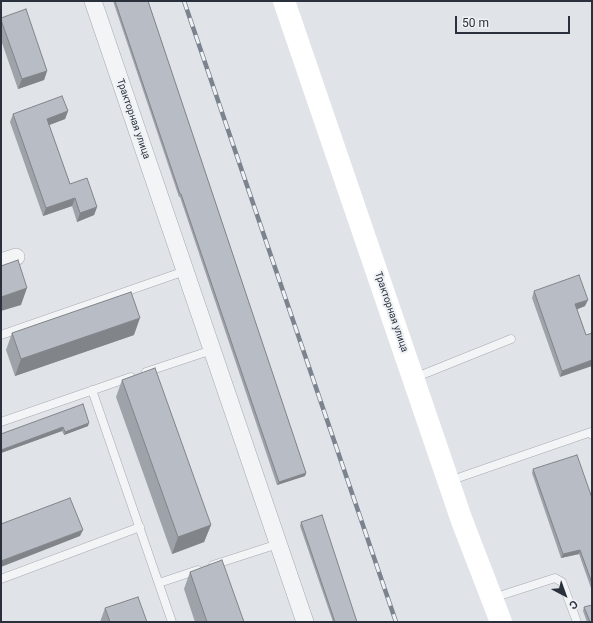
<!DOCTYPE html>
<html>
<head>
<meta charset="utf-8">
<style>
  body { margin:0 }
  #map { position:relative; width:593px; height:623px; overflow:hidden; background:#e0e3e7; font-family:Roboto,sans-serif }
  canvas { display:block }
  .frame { position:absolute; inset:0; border:2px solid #2a313d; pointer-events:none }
  .north { position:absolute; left:545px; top:575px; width:40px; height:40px; -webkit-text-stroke:3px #eff2f5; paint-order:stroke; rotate:139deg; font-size:11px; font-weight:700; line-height:16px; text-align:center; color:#2a313d }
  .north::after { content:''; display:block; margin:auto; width:14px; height:18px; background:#2a313d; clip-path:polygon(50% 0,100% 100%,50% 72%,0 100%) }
  .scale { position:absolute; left:455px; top:16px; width:115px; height:18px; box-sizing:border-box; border:2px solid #2a313d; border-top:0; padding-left:5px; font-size:12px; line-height:14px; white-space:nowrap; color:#2a313d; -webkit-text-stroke:3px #eff2f5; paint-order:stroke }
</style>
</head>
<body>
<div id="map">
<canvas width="593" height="623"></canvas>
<div class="frame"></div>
<div class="north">С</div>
<div class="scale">50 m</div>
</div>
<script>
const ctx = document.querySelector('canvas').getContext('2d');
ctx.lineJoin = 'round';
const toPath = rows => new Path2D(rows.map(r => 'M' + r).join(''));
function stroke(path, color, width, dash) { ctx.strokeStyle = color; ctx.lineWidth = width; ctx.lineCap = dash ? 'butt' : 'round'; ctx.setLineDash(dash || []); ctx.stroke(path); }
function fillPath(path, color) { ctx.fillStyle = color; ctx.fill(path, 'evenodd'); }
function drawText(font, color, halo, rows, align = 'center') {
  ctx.font = font + ' Roboto,sans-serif'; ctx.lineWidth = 4; ctx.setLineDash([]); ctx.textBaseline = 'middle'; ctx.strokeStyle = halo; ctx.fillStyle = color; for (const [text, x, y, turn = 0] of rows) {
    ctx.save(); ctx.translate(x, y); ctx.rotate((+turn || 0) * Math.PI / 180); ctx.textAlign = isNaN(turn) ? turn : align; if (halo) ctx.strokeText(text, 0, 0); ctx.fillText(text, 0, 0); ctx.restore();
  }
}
const lane = toPath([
  [1,335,185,271],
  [146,372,212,350],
  [414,378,511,339],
  [92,390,172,622],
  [1,422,131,377],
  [449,481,591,432,592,435],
  [213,565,278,544],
  [1,579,140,527],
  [159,583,198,570],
  [493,598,555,578,562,582,577,622]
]);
const street = toPath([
  [93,1,305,622],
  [1,262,16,257]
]);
stroke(lane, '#a6aab1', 9);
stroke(street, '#a6aab1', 18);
stroke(lane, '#f2f4f6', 8);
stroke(street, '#f2f4f6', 17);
stroke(toPath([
  [284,1,462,521,501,622]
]), '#fff', 22);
const rail = toPath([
  [184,1,396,622]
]);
stroke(rail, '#7b838f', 4.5);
stroke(rail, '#eff2f5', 3, [9]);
fillPath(toPath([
  [113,1,148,1,306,473,305,476,277,485,180,197,179,197],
  [1,20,47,71,44,80,18,89,1,40],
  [68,111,65,119,49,125,70,184,97,207,94,215,77,222,72,206,43,216,10,122,13,114],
  [534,291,585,306,577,309,586,335,560,377,532,298],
  [12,333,134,335,15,376,6,350],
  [122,380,211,525,204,542,172,554,116,397],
  [83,404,88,426,64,435,62,431,1,453],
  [533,469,592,498,592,591,579,554,561,558,532,473],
  [301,522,357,622,333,622,300,526],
  [190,572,244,622,195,622,184,589],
  [584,607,592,622,587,622,583,611],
  [105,608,147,622,100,622]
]), '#9ea2a9');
fillPath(toPath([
  [47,71,44,80,18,89,22,79],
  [68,111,65,119,44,127,47,119],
  [75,198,72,206,43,216,46,208],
  [97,207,94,215,77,222,80,213],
  [27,288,21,305,1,311,1,297],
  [588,300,585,306,573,311,575,304],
  [140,318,134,335,15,376,21,359],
  [592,360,592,366,560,377,562,371],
  [89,423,88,426,64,435,65,432],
  [63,427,62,431,1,453,1,450],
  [306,473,305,476,277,485,279,482],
  [211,525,204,542,172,554,178,537],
  [83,530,80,536,1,567,1,561],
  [580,550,579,554,561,558,563,554]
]), '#818489');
const building = toPath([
  [115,1,148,1,306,473,279,482,181,194,180,194,115,1],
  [26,9,47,71,22,79,1,20,1,18,26,9],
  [62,96,68,111,47,119,70,184,87,178,97,207,80,213,75,198,46,208,13,114,62,96],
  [18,260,27,288,1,297,1,266,18,260],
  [579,275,588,300,575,304,586,335,592,333,592,360,562,371,534,291,579,275],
  [131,292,140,318,21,359,12,333,131,292],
  [155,368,211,525,178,537,122,380,155,368],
  [83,404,89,423,65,432,63,427,1,450,1,434,83,404],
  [577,455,592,498,592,583,580,550,563,554,533,469,577,455],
  [70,498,83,530,1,561,1,524,70,498],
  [322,515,357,622,335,622,301,522,322,515],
  [222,560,244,622,207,622,190,572,222,560],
  [138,597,147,622,110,622,105,608,138,597],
  [592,605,592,622,590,622,584,607,592,605]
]);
fillPath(building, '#b8bcc4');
stroke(building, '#818489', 1);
drawText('10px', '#2a313d', '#eff2f5', [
  ["Тракторная улица",133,119,71],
  ["Тракторная улица",391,312,71]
]);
</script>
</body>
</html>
